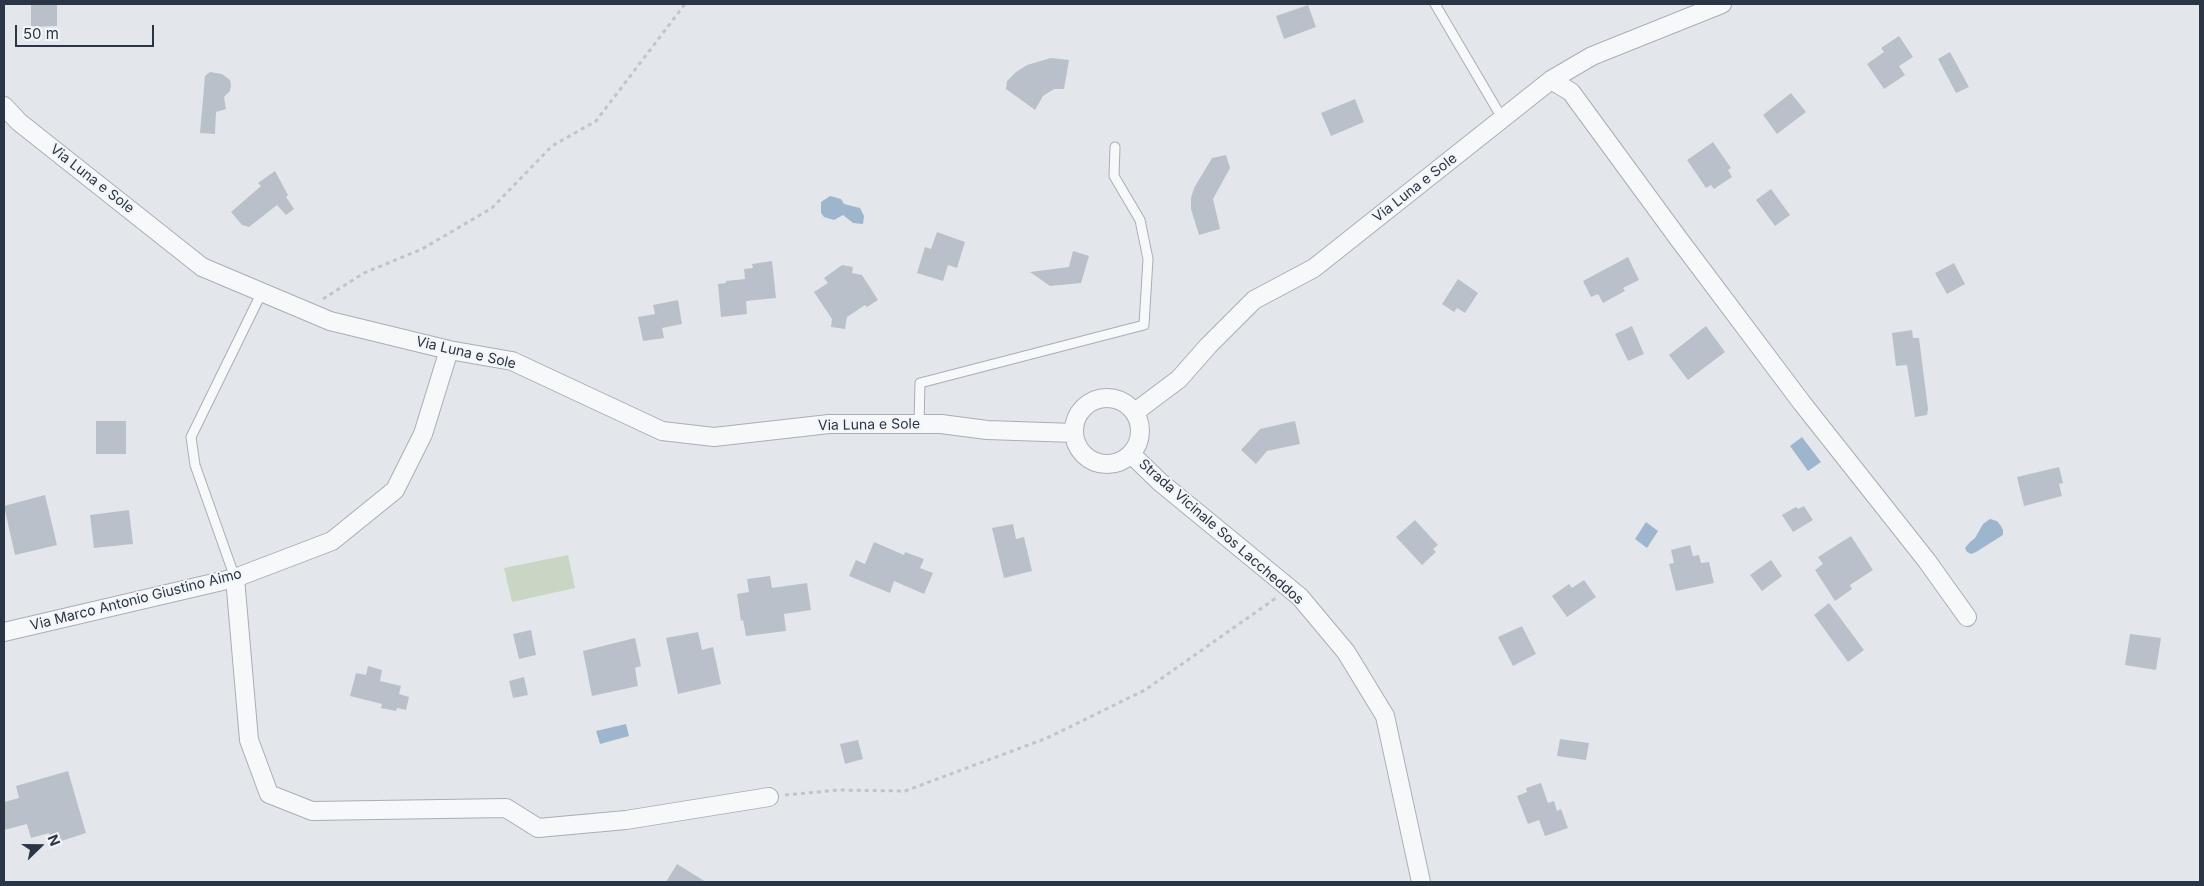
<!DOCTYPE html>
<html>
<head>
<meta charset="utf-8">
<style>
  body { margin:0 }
  #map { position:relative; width:2204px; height:886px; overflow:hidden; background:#e3e7ec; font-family:Inter,sans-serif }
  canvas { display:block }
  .frame { position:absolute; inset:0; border:5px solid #2a3545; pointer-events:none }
  .north { position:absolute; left:15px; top:821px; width:50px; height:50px; -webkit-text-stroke:4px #f3f6f9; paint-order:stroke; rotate:68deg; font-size:14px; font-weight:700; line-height:20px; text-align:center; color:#2a3545 }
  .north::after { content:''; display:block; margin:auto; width:18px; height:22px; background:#2a3545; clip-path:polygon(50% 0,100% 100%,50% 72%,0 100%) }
  .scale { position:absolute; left:15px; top:25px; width:139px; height:22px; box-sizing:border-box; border:2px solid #2a3545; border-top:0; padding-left:6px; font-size:15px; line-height:18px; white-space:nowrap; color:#2a3545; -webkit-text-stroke:4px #f3f6f9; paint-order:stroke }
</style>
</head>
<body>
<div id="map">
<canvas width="2204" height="886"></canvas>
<div class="frame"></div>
<div class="north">N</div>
<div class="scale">50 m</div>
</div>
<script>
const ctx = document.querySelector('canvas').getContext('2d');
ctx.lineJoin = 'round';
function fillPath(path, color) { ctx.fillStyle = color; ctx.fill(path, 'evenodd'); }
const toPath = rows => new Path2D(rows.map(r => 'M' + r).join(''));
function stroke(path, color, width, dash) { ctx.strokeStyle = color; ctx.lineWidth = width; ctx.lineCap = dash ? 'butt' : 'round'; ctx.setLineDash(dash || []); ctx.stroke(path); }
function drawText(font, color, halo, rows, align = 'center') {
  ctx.font = font + ' Inter,sans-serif'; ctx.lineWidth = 4; ctx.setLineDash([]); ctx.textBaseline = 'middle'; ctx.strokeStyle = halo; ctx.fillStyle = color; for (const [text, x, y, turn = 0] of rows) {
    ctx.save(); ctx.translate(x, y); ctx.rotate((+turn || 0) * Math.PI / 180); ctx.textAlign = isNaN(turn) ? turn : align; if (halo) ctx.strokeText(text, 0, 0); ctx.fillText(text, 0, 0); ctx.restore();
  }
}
fillPath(toPath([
  [568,555,575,588,512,602,504,568]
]), '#c9d6c4');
fillPath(toPath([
  [830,196,841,199,844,204,860,208,864,216,863,224,853,223,843,215,834,220,824,217,821,213,821,202],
  [1802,437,1821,462,1808,471,1790,446],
  [1990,519,1997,521,2001,526,2003,530,2003,535,1976,552,1971,554,1967,552,1965,548,1969,543,1975,538,1983,524],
  [1646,522,1658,531,1647,548,1635,539],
  [626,724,629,736,600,744,596,731]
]), '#9db6cd');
fillPath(toPath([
  [31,4,57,4,57,26,31,27],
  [1308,5,1316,27,1284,39,1276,16],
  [1899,36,1913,57,1899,66,1905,75,1884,89,1867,64,1884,52,1881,48],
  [1950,52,1969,87,1956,93,1938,59],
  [1051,58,1069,60,1064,89,1054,89,1043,96,1035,110,1006,89,1007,81,1016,72,1027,65],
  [210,72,222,74,230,80,231,85,230,91,224,97,226,109,216,112,215,134,200,133,205,76],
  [1791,93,1806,112,1777,134,1763,115],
  [1355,99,1364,122,1331,136,1321,113],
  [1713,142,1731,168,1728,170,1732,177,1714,189,1711,185,1706,188,1687,160],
  [1226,155,1230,168,1213,199,1220,229,1199,235,1191,209,1191,198,1194,188,1212,158],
  [275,171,288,195,286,197,294,209,286,215,277,205,249,227,242,225,231,212,261,186,258,183],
  [1771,189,1790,215,1775,226,1756,200],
  [937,232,965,242,957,268,948,265,943,281,917,273,925,247,931,249],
  [1073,251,1089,256,1081,283,1050,286,1030,272,1069,267],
  [1628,257,1639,280,1623,288,1625,291,1603,303,1598,294,1591,297,1583,281],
  [772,261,776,298,746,301,747,314,721,317,718,284,726,283,726,281,745,279,744,269,753,268,752,264],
  [1954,263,1965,284,1947,294,1935,273],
  [842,265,853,267,852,273,862,275,878,300,867,307,865,305,847,317,845,329,831,327,832,319,814,292,828,283,824,278],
  [1458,279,1478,293,1465,313,1457,308,1454,312,1442,304],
  [678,300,682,324,662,328,664,338,643,341,638,317,655,314,653,305],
  [1632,326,1644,354,1628,361,1615,334],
  [1706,326,1725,352,1688,380,1669,355],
  [1912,330,1913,338,1919,338,1928,409,1927,415,1915,417,1907,365,1896,366,1892,333],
  [96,421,126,421,126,454,96,454],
  [1295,421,1300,444,1267,451,1256,464,1241,450,1260,429],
  [2059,467,2063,483,2059,484,2062,496,2024,506,2017,477],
  [45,495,57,545,15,555,4,506],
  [1804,506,1813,520,1793,532,1782,515,1796,507,1798,509],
  [129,510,133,544,94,548,90,515],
  [1415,520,1438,545,1433,549,1436,552,1422,565,1396,537],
  [1013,524,1016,539,1024,537,1032,571,1004,578,992,528],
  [1851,536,1873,570,1850,585,1852,589,1835,601,1815,570,1823,564,1818,557],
  [874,542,904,555,905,552,924,559,920,568,933,573,924,594,894,581,890,593,849,576,856,560,865,564],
  [1690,545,1693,556,1699,555,1701,563,1709,562,1714,583,1676,591,1669,564,1674,563,1671,550],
  [1771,560,1782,576,1762,591,1750,575],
  [770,576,772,588,807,583,811,610,784,614,786,631,746,636,743,620,741,621,737,594,749,592,747,579],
  [1584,580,1596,597,1567,617,1552,596,1569,584,1572,588],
  [1829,603,1864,650,1848,662,1814,615],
  [1522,626,1536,654,1513,666,1498,637],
  [531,630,536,655,519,659,513,634],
  [698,632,702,650,713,647,721,684,678,694,666,638],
  [2130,634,2161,638,2156,670,2125,665],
  [635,638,641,666,635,668,638,686,592,696,583,651],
  [368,666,382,670,380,681,401,686,399,694,409,697,406,710,397,708,396,711,381,708,382,704,350,696,356,673,366,675],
  [524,677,528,695,513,698,509,681],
  [1560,739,1589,743,1586,760,1557,756],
  [858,740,863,759,845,764,840,744],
  [68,771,86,833,52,844,49,833,31,838,27,824,4,830,4,802,19,798,16,786],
  [1541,783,1548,803,1554,801,1557,811,1561,809,1568,828,1545,836,1539,820,1528,824,1517,796,1527,792,1526,788],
  [677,864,706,882,666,882]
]), '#bac0ca');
const lane = toPath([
  [1435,4,1502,118],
  [919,424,920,383,1144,325,1148,259,1140,220,1114,176,1115,147],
  [235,578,195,465,191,437,262,292]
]);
const street = toPath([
  [1551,80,1571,92,1678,238,1802,403,1927,561,1967,617],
  [4,106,19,122,202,267,330,321,449,350,512,361,662,431,714,437,829,424,941,424,987,430,1074,433],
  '1074 431a33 33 0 1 1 66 0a33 33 0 1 1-66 0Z',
  [1135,412,1179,379,1208,346,1254,300,1314,268,1551,80,1592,56,1722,4],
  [1131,454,1160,482,1300,597,1346,652,1385,716,1421,882],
  [235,578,249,740,269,794,312,811,506,808,538,828,626,820,769,797],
  [4,632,235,578,332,541,395,490,423,434,449,350]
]);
stroke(lane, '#a8aeb7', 11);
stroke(street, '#a8aeb7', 20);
stroke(toPath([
  [323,299,364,273,422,249,492,208,552,146,596,121,685,4],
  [785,795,839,790,905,791,1047,738,1145,690,1276,598]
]), '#c1c5cb', 3, [4, 4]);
stroke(lane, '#f6f8fa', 9);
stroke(street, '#f6f8fa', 18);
drawText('14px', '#2a3545', '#f3f6f9', [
  ["Via Luna e Sole",92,179,38],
  ["Via Luna e Sole",1415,188,-38],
  ["Via Luna e Sole",466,353,13],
  ["Via Luna e Sole",869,425,-1],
  ["Strada Vicinale Sos Laccheddos",1221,532,41],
  ["Via Marco Antonio Giustino Aimo",136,600,-14]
]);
</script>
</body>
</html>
